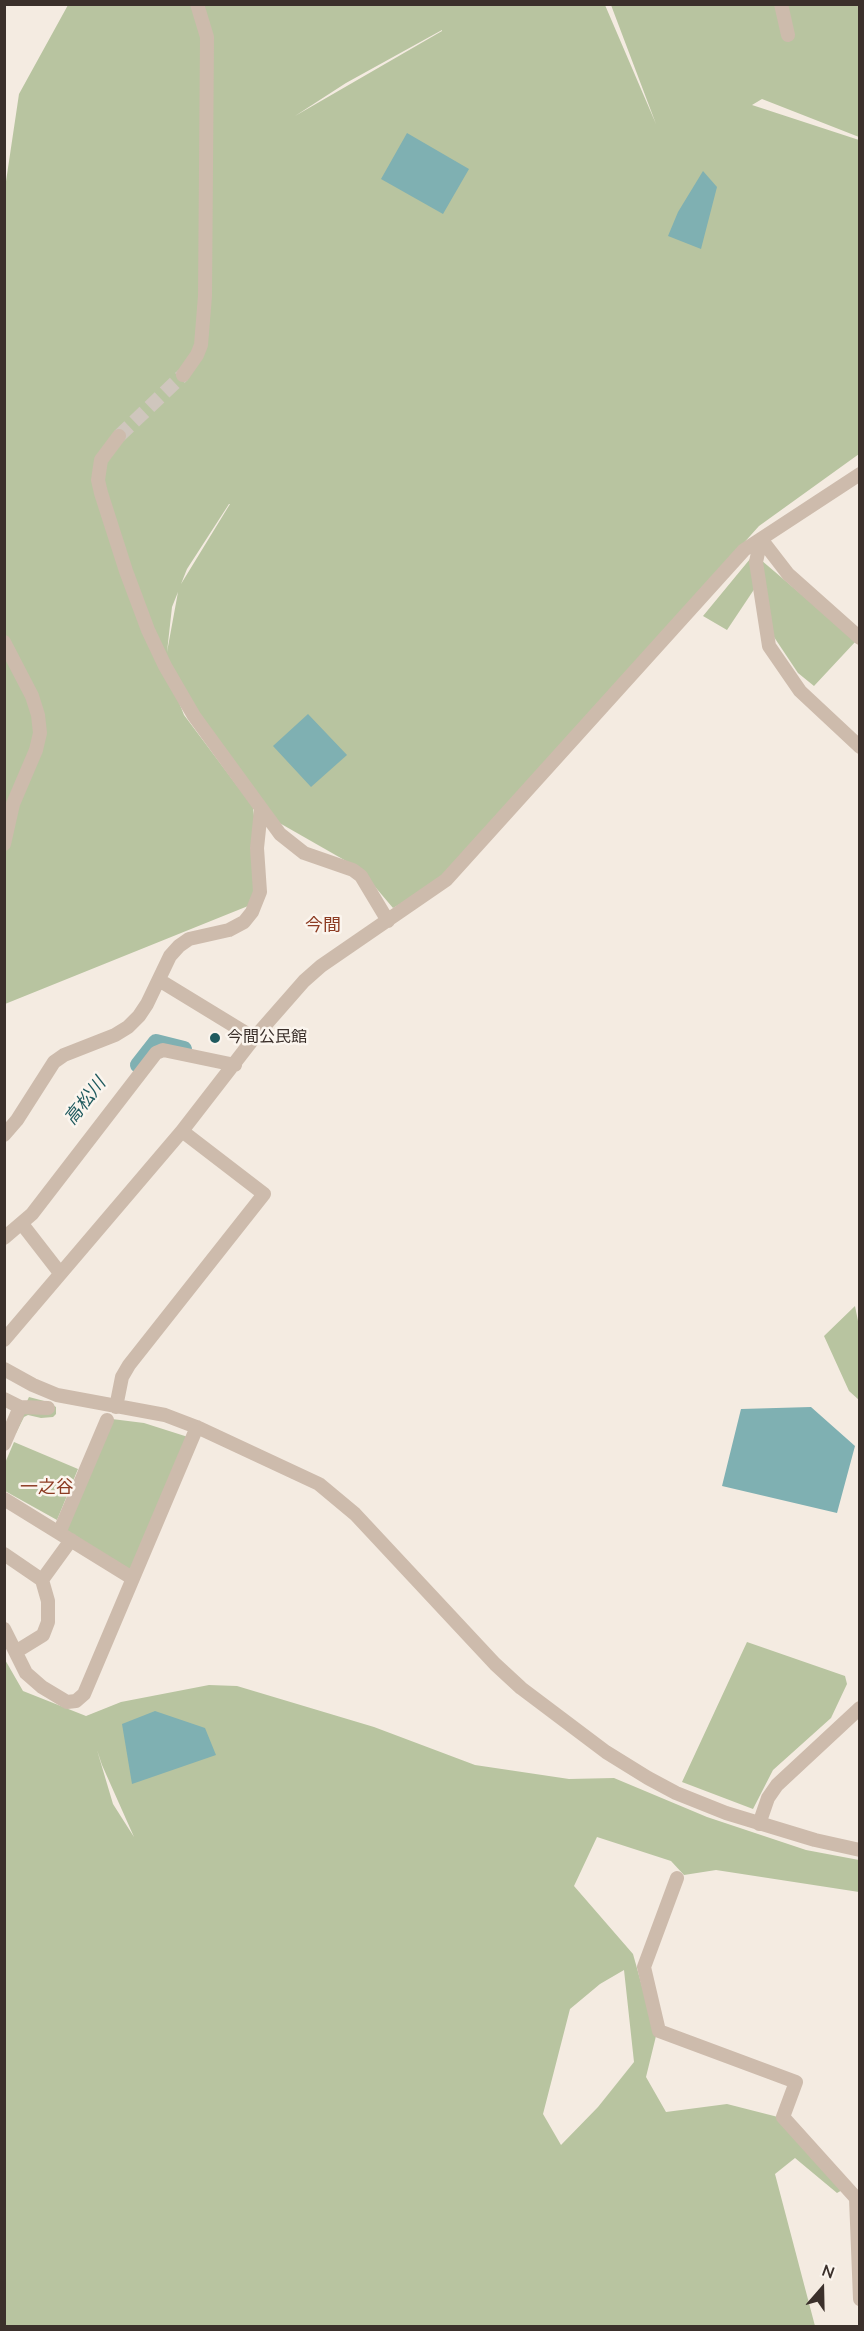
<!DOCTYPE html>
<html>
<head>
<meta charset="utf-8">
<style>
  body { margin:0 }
  #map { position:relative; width:864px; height:2331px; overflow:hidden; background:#f4ebe1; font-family:"Nunito Sans",sans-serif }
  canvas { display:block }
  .frame { position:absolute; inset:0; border:6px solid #3b302b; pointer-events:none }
  .north { position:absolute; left:792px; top:2259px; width:60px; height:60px; -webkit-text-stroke:4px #fbf5ee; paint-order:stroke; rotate:20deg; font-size:16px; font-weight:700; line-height:24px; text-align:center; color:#3b302b }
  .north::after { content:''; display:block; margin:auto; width:21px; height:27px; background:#3b302b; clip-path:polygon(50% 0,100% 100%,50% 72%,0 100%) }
</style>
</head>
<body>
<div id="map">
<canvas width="864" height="2331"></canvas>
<div class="frame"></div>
<div class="north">N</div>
</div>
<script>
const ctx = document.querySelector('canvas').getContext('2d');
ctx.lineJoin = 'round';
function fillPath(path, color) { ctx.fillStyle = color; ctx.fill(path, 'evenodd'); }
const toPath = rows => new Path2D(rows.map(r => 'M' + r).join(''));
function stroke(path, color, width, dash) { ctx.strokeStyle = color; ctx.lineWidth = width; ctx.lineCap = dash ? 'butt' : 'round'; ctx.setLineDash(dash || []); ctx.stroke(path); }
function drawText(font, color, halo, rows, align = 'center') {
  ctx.font = font + ' "Nunito Sans","Noto Sans JP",sans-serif'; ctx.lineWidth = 5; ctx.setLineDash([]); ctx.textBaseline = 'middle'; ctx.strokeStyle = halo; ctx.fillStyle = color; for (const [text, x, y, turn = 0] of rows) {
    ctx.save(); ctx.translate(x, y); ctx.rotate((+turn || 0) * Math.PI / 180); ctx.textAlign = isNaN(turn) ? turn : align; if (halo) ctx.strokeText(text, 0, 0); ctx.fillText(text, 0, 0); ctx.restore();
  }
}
fillPath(toPath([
  [68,5,605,5,656,124,611,5,859,5,859,137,762,99,752,105,859,140,859,454,759,526,440,882,393,908,360,869,276,821,166,669,184,715,253,807,257,843,253,904,5,1004,5,188,19,94],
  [442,30,442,31,295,116,346,83],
  [229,504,230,504,181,584,187,569],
  [178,592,167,652,172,607],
  [750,559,761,560,856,641,814,686,798,673,774,637,757,585,727,630,703,616],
  [855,1306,858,1321,860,1320,859,1400,849,1391,824,1336],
  [29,1397,48,1402,56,1407,56,1414,53,1417,41,1418,28,1415,24,1417,16,1433,12,1432],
  [112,1419,144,1423,188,1437,131,1570,64,1529],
  [14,1442,78,1469,57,1520,5,1491,5,1463],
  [747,1642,845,1676,847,1684,831,1718,773,1770,753,1809,682,1782],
  [4,1658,23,1691,86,1716,121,1702,209,1685,237,1686,374,1727,475,1765,569,1779,614,1778,707,1817,806,1850,859,1860,859,1892,716,1870,684,1875,671,1861,597,1837,574,1886,633,1954,656,2036,646,2077,666,2112,727,2104,778,2117,844,2189,837,2193,795,2158,775,2174,815,2326,5,2326],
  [97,1750,102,1765,134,1837,113,1804],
  [624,1970,634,2062,598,2107,561,2145,543,2114,570,2009,600,1984]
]), '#b8c4a0');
fillPath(toPath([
  [407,133,469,169,443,214,381,179],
  [703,171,717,187,701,249,668,236,678,212],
  [308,714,347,755,311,787,273,746],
  [811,1407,855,1446,837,1513,722,1486,741,1409],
  [155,1711,205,1728,216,1755,132,1784,122,1724]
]), '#7fb0b2');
stroke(toPath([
  [138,1065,156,1042,184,1049]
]), '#7fb0b2', 16);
stroke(toPath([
  [119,436,183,375]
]), '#cfc6bd', 14, [14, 7]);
stroke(toPath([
  [781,4,788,35],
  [183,375,197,355,201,345,205,296,207,37,197,4],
  [119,436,101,460,98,480,101,493,126,571,148,630,165,666,194,716,280,834,304,853,353,870,361,876,388,921],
  [761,539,756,562,769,646,800,691,860,747],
  [761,539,788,574,860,638],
  [4,642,32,696,38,715,40,733,36,750,13,804,4,844],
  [159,980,254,1038],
  [4,1135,17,1120,54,1062,64,1055,115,1035,128,1027,139,1016,147,1004,170,956,179,946,189,939,229,930,244,922,252,912,260,892,257,848,261,810],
  [22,1224,60,1273],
  [4,1238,32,1214,156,1053,163,1050,235,1065],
  [4,1340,182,1131,254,1038,304,981,321,966,446,880,744,550,860,474],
  [4,1369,33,1385,57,1395,165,1415,199,1428,319,1484,355,1514,495,1664,521,1688,606,1752,648,1778,676,1793,726,1813,815,1840,860,1850],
  [4,1399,20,1407,4,1444],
  [20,1407,48,1408],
  [116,1407,122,1377,129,1365,264,1194,182,1131],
  [4,1499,132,1578],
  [59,1533,107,1420],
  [4,1554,42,1580],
  [4,1629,26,1673,42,1687,67,1702,76,1701,84,1694,197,1427],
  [17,1651,43,1635,48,1622,48,1601,42,1580,71,1540],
  [759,1824,768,1798,777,1785,860,1708],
  [677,1878,644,1967,659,2031,796,2082,783,2117,856,2198,860,2299]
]), '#cdbbac', 14);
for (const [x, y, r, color] of [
  [215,1038,6,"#1f5a5e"]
]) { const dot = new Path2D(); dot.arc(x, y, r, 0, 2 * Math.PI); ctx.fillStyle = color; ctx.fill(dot); stroke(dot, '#fbf5ee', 2); }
drawText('16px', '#3b302b', '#fbf5ee', [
  ["今間公民館",227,1038]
], 'left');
drawText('18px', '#8c3b22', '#fbf5ee', [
  ["今間",323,927],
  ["一之谷",47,1489]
]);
drawText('italic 18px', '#1f5a5e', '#fbf5ee', [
  ["高松川",86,1102,-52]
]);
</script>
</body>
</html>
